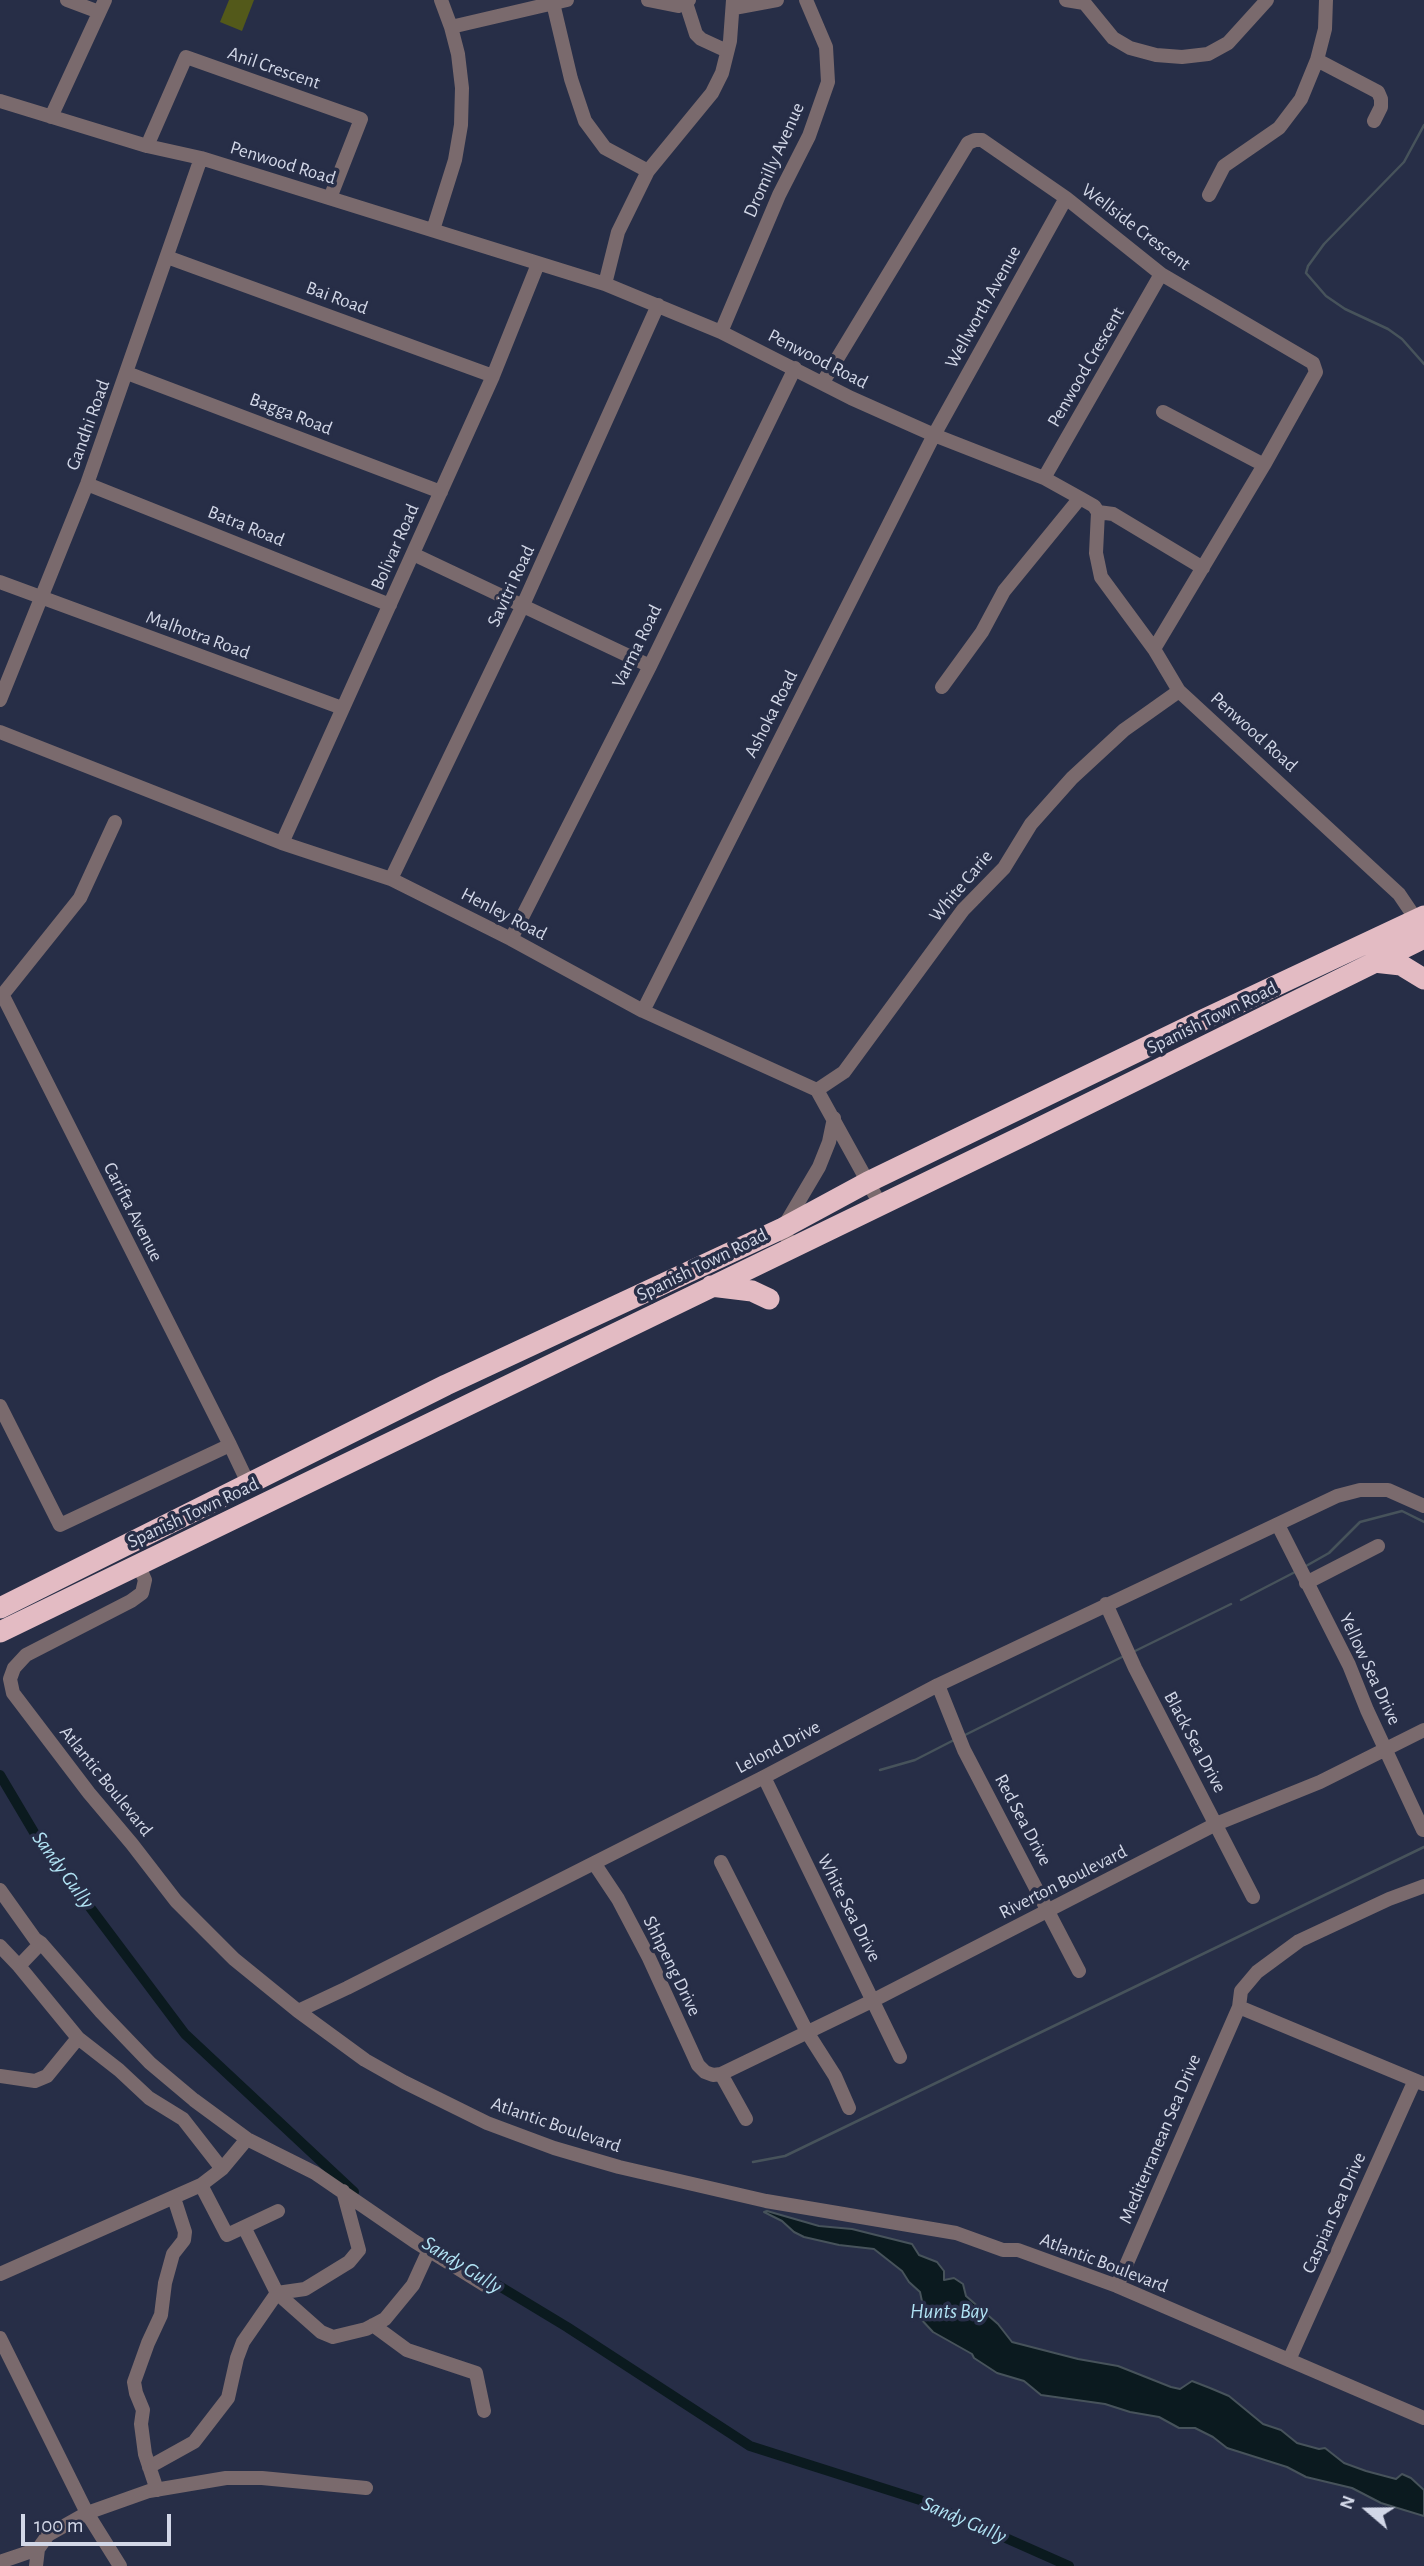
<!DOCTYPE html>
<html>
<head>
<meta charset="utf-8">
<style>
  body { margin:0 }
  #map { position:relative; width:1424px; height:2566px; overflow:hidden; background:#272e47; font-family:"Alegreya Sans",sans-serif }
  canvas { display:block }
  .north { position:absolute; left:1333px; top:2475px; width:70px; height:70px; -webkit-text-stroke:5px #272e47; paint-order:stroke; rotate:290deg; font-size:19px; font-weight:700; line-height:28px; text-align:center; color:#d2d7e7 }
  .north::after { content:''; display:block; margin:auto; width:24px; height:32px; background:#d2d7e7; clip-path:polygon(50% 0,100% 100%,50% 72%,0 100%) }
  .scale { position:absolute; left:21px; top:2514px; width:150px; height:32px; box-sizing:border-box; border:4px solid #d2d7e7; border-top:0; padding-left:9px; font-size:21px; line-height:24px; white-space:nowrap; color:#d2d7e7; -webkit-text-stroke:5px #272e47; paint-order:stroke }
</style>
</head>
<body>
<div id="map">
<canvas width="1424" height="2566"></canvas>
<div class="north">N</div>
<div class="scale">100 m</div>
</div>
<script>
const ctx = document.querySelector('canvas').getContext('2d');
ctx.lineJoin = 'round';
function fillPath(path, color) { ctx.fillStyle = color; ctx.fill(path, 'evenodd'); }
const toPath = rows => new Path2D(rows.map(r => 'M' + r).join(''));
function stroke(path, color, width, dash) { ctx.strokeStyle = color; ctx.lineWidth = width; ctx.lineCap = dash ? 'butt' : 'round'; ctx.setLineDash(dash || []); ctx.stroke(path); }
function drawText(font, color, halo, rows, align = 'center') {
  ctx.font = font + ' "Alegreya Sans",sans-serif'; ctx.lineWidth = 7; ctx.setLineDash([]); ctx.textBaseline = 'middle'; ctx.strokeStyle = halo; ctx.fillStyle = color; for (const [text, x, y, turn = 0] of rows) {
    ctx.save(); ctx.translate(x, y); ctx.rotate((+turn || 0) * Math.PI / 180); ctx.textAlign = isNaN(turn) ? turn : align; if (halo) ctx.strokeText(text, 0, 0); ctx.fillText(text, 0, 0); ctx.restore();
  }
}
fillPath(toPath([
  [229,0,254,0,242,31,220,22]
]), '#53591a');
const water = toPath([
  [767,2211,819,2226,852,2229,912,2244,919,2255,937,2262,944,2271,944,2280,954,2278,963,2284,966,2296,998,2324,1012,2342,1078,2359,1118,2366,1171,2387,1180,2389,1192,2381,1210,2388,1229,2396,1263,2424,1281,2430,1297,2443,1319,2449,1325,2448,1344,2463,1366,2471,1396,2479,1402,2474,1411,2478,1424,2490,1424,2516,1381,2503,1352,2488,1306,2477,1287,2467,1227,2448,1213,2437,1195,2428,1179,2428,1159,2417,1130,2412,1105,2404,1041,2395,1024,2381,997,2373,974,2358,972,2354,933,2332,919,2317,918,2309,923,2306,920,2292,909,2282,902,2271,874,2249,839,2245,804,2237,794,2232,782,2221,764,2212,767,2211]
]);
fillPath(water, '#0b1a1f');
stroke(water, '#47535b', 2);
stroke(toPath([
  [1424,125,1404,162,1324,244,1308,266,1306,273,1326,296,1345,309,1388,329,1402,339,1424,364],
  [1306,1566,1329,1553,1360,1522,1402,1511,1424,1522],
  [1241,1600,1297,1571],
  [1133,1652,1231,1604],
  [963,1736,1124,1656],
  [880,1770,915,1760,954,1740],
  [753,2162,785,2156,1424,1847]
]), '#47535b', 2.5);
stroke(toPath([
  [0,1775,35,1834,185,2034,354,2192],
  [481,2275,567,2327,750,2446,920,2500,1069,2566]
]), '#0b1a1f', 10);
stroke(toPath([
  [67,0,99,12],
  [648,0,678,6,689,0],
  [1066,0,1084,3],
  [1082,0,1113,38,1130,48,1156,55,1182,57,1208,54,1228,43,1267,0],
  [553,3,571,79,585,121,605,148,648,171],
  [686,3,696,34,701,39,727,51],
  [734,8,777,0],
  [451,27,567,0],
  [1317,60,1378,92,1381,99,1381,107,1374,121],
  [0,101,147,146,201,158,605,284,721,332,851,398,934,435,1044,478,1080,498,1094,506,1098,512,1096,553,1101,577,1154,649,1179,691,1399,894,1420,925],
  [51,117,105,0],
  [147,146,186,57,361,119,330,198],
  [1209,195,1224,166,1279,128,1301,99,1317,60,1325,29,1326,0],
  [433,230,455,160,461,125,462,88,458,54,451,27,441,0],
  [167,257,493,376],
  [605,284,618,232,648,171,712,93,722,73,730,41,733,0],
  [721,332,779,195,809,136,828,82,826,47,806,0],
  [127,373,441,492],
  [823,382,968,143,975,140,982,140,1066,198,1161,274,1313,363,1316,372,1264,465,1154,649],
  [1163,412,1264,465],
  [1044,478,1161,274],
  [87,484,390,605],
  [1098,512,1113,514,1203,568],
  [413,554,650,666],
  [0,582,342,708],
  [942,687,982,632,1004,591,1080,498],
  [0,700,87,484,201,158],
  [0,732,282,843,391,879,511,939,643,1011,817,1090,880,1204],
  [282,843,493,376,538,264],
  [391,879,523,605,658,305],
  [511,939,650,666,795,368],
  [3,996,230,1445],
  [0,998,80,898,115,822],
  [643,1011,934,435,1066,198],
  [817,1090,844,1072,963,910,1004,868,1031,824,1072,778,1124,730,1179,691],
  [791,1247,783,1228,819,1167,829,1142,834,1118],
  [0,1406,60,1525,230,1445,249,1485],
  [1278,1525,1349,1665,1367,1710,1423,1830],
  [138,1564,145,1580,142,1593,131,1601,26,1655,14,1668,10,1679,13,1693,89,1793,132,1844,176,1901,234,1959,298,2011,365,2060,404,2082,487,2123,554,2148,619,2167,766,2201,956,2233,1003,2250,1018,2250,1117,2286,1424,2418],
  [1306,1583,1378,1546],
  [1106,1604,1135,1668,1253,1897],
  [938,1685,964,1750,1079,1971],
  [764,1777,900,2057],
  [721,1862,807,2032,835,2076,849,2108],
  [594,1863,618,1899,649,1958,698,2065,705,2072,713,2075,721,2074,872,2001,1216,1824,1320,1782,1424,1730],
  [0,1890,35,1939,41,1943,101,2012,150,2063,194,2100,247,2139,315,2173,414,2241,488,2287],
  [0,1946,19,1966,41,1943],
  [19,1966,78,2038,119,2070,149,2098,183,2119,222,2169],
  [1239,2007,1424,2084],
  [298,2011,347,1988,764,1777,938,1685,1337,1496,1360,1490,1388,1490,1424,1506],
  [721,2074,746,2119],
  [0,2076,35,2081,47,2076,78,2038],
  [201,2185,227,2235,278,2211],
  [244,2227,277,2293,321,2332,333,2337,366,2329,385,2319,413,2285,429,2250],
  [0,2274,201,2185,222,2169,247,2139],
  [1117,2286,1239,2007,1241,1991,1257,1972,1299,1941,1389,1899,1424,1886],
  [373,2325,407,2350,476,2373,484,2411],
  [0,2338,87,2513,120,2566],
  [1289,2360,1414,2082],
  [149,2467,194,2442,228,2398,237,2358,243,2342,277,2293,305,2289,349,2262,359,2250,343,2191],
  [157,2490,145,2454,141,2424,143,2410,136,2393,134,2382,148,2343,161,2315,165,2283,173,2254,184,2240,185,2232,174,2198],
  [0,2562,38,2549],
  [36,2566,38,2549,48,2535,87,2513,149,2491,226,2478,262,2478,366,2488]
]), '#7a6a6d', 14);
stroke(toPath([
  [1374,962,1401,965,1424,979],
  [711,1286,752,1291,769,1299],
  [0,1608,446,1385,783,1228,868,1182,1192,1025,1424,916],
  [0,1632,1027,1134,1424,938]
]), '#e3bbc3', 21);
drawText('19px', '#d2d7e7', '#272e47', [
  ["Anil Crescent",274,68,19],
  ["Dromilly Avenue",774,160,-66],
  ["Penwood Road",283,163,17],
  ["Wellside Crescent",1136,227,37],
  ["Bai Road",337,298,20],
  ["Wellworth Avenue",983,307,-61],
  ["Penwood Road",818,359,27],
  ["Penwood Crescent",1086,367,-60],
  ["Bagga Road",291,414,21],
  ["Gandhi Road",88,425,-70],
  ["Batra Road",246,526,22],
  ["Bolivar Road",395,547,-66],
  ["Savitri Road",511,586,-65],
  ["Malhotra Road",198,635,20],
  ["Varma Road",637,646,-64],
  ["Ashoka Road",771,714,-63],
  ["Penwood Road",1254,732,42],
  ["White Carie",961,886,-50],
  ["Henley Road",504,914,27],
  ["Spanish Town Road",1212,1018,-26],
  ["Carifta Avenue",133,1212,63],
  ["Spanish Town Road",702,1265,-26],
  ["Spanish Town Road",193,1513,-25],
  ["Yellow Sea Drive",1370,1669,65],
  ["Black Sea Drive",1195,1742,62],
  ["Lelond Drive",778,1747,-28],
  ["Atlantic Boulevard",106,1781,51],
  ["Red Sea Drive",1023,1820,62],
  ["Riverton Boulevard",1063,1882,-27],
  ["White Sea Drive",849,1908,63],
  ["Shhpeng Drive",672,1966,64],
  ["Atlantic Boulevard",556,2125,19],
  ["Mediterranean Sea Drive",1160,2139,-67],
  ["Caspian Sea Drive",1334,2213,-66],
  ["Atlantic Boulevard",1104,2263,21]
]);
drawText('italic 21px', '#b1e3f4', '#272e47', [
  ["Sandy Gully",63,1870,54],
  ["Sandy Gully",462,2265,32],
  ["Hunts Bay",949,2312],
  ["Sandy Gully",964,2520,23]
]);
</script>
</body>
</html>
